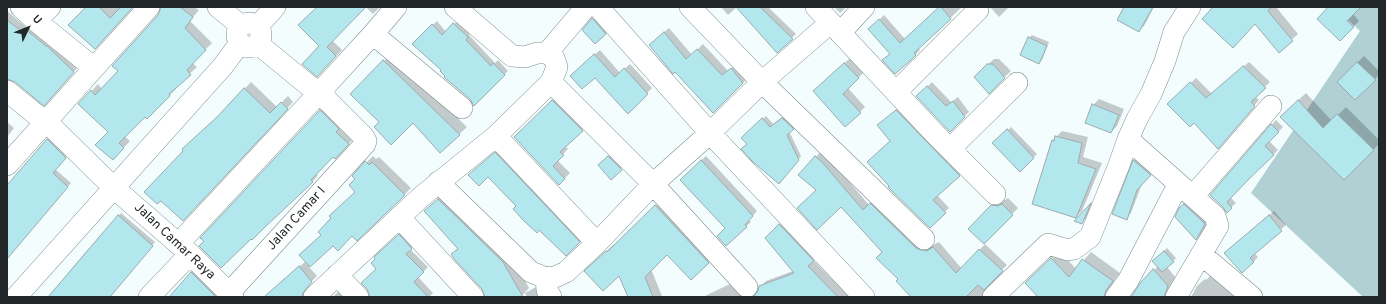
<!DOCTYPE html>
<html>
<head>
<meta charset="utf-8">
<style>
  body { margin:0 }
  #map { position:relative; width:1386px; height:304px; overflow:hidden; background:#f3fdfe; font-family:Overpass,sans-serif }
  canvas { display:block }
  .frame { position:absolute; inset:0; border:8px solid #222829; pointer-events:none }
  .north { position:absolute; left:8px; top:8px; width:40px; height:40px; -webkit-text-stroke:3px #fff; paint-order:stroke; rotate:47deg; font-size:11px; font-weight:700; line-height:16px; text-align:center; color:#222829 }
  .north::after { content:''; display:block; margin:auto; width:14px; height:18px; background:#222829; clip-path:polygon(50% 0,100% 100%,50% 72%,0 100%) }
</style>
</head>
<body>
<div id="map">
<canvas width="1386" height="304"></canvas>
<div class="frame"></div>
<div class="north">U</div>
</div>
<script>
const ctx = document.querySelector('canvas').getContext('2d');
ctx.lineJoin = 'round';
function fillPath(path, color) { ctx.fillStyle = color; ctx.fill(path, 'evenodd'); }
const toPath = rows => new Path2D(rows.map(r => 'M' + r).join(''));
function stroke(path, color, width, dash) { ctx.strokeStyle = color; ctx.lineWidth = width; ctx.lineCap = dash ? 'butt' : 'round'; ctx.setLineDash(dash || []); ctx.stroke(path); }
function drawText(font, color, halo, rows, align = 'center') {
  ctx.font = font + ' Overpass,sans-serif'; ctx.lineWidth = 3; ctx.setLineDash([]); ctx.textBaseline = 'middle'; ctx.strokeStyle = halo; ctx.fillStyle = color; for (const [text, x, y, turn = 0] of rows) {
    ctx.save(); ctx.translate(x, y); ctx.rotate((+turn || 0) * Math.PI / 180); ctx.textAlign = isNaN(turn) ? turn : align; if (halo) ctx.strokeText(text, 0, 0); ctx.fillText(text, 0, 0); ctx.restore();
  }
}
fillPath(toPath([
  [1334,7,1379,7,1379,296,1378,297,1363,297,1251,193,1360,31]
]), '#b1d0d4');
fillPath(toPath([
  [87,7,132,7,101,42],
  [162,7,194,7,199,10,190,21,212,43,192,63,197,67,175,87,176,89,147,117,145,115,124,136,130,141,119,153,109,132,80,104,98,84,102,89,119,70,159,16],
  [318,7,365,7,332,40,342,50,323,70,320,46],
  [366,7,380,7,373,14],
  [721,7,768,7,796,34,777,52,737,7,728,15],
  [834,7,846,7,840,13],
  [937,7,962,7,918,48,920,50,909,61,891,54,874,25,884,15,905,39,938,9],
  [990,7,1009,7,999,17],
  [1125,7,1154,7,1144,26,1138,31],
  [1214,7,1276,7,1298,34,1279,51,1255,23],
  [1329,7,1360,7,1353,14,1359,21,1340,40],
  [7,11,26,27,32,26,78,67,49,100,15,81,7,78],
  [596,16,609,31,596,43,593,19],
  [458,20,471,33,469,35,495,63,498,60,508,71,474,105,470,98,446,76,443,70,413,44,437,21,446,32],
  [669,28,692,55,703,44,728,71,736,64,748,78,713,112,655,40],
  [1032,35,1049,42,1042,60,1039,63,1029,38],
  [600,50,620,73,630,64,652,88,628,112,595,76,576,71],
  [391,54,467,127,440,152,413,122,380,122,351,94],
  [1364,56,1379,71,1379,75,1355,99,1338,82],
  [850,58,864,72,848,88,865,107,860,112,814,91],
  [994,59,999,59,1011,71,989,92,981,71],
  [1249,62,1270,82,1255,96,1259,100,1223,143,1169,104,1196,78,1212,94],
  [251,82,277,107,288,96,293,102,189,214,161,199,221,114],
  [932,82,951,102,958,97,969,112,950,130,918,96],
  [1306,93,1332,121,1346,107,1379,140,1379,144,1344,179,1289,109],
  [558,95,588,125,565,146,568,149,557,160,570,173,559,184,515,137],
  [1099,99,1124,109,1117,126,1111,132,1093,105],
  [326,105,354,138,341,152,333,156,316,173,318,175,313,181,267,223,320,111],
  [901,106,964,171,937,195,949,208,930,226,891,186,891,141,878,125],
  [785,115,796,126,789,131,801,156,782,179,743,138,766,116,773,124],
  [1276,120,1283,127,1269,141,1278,150,1230,197,1236,203,1227,211,1224,206,1211,195],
  [7,122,14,128,7,137],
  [1011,127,1037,154,1020,170,994,143],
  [1062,131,1088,137,1083,157,1102,163,1082,211,1076,217,1053,140],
  [51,136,69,154,55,169,71,183,7,257,7,187],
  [501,148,584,237,566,255,539,229,488,176,475,170],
  [821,151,827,156,869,205,876,199,927,245,933,245,939,242,962,269,985,244,1007,265,990,282,987,288,988,296,912,297,883,252,841,206,817,190,816,157],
  [612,154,624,166,611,178,602,162],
  [373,156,376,159,379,157,411,188,404,195,352,235,333,245,309,267,317,276,311,282,308,289,302,297,268,297,284,278,285,279,306,261,322,234,356,191,356,179,353,176],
  [706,156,757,211,749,220,751,222,726,245,726,228,681,180],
  [1139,156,1155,170,1142,184,1131,213,1126,218,1114,213,1134,160],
  [446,192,511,255,529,288,522,296,520,297,486,297,483,288,452,254,458,248,425,211],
  [1008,198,1018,208,984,243,969,229,998,199,1005,200],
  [663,199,715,255,708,262,667,253,651,269,662,296,661,297,629,297,620,274,593,264,614,244,615,246],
  [1190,199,1210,218,1202,233,1196,239,1180,209],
  [1095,200,1088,216,1082,222,1075,220],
  [1274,211,1286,225,1254,253,1258,257,1253,262,1230,248],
  [121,213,155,242,109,297,49,297,84,254],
  [786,219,819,254,813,260,842,289,849,287,859,297,703,297,736,281,749,293,757,293,759,292,760,287,766,281,793,271,772,232],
  [404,230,416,243,410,249,428,267,418,277,433,293,429,297,371,297,377,268,377,259,375,257],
  [1167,248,1176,258,1167,267,1176,278,1175,297,1132,297,1142,283,1158,266,1154,261],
  [1060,251,1076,269,1091,252,1120,273,1114,281,1112,287,1115,297,1039,297,1026,283],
  [194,269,222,297,170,297],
  [1212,274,1252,297,1191,297,1197,286,1205,279,1206,280],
  [538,286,542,297,527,297,525,293],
  [342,288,351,297,333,297]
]), '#0003');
const building = toPath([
  [86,7,99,7,110,18,121,7,133,7,95,49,68,25,86,7],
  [161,7,180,7,193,17,185,28,206,50,187,70,191,75,169,94,170,96,147,119,145,117,119,143,124,148,113,160,95,145,108,132,78,104,91,90,95,95,118,71,112,66,158,15,161,7],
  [317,7,366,7,327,47,336,56,317,77,302,64,319,46,298,25,317,7],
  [736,7,760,7,793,39,777,53,736,7],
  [939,7,941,7,951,19,914,53,916,55,910,61,895,74,882,60,890,54,868,29,879,19,900,43,939,7],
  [1124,7,1153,7,1139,32,1117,20,1124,7],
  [1213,7,1271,7,1268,11,1293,41,1279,53,1255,24,1233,48,1202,19,1213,7],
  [1328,7,1361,7,1347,21,1354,27,1340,41,1317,19,1328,7],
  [592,18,606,34,595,44,582,30,592,18],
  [7,20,21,31,24,28,46,46,47,46,74,72,44,106,15,82,7,79,7,20],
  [453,23,468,37,466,40,491,66,493,63,505,75,474,106,470,99,444,77,445,76,440,71,441,70,412,44,432,24,442,35,453,23],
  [664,32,686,59,697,49,722,75,731,68,743,83,713,113,675,72,673,74,649,45,664,32],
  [1028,37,1047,46,1039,64,1020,55,1028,37],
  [594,54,615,77,624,68,648,94,628,114,595,78,582,89,570,76,594,54],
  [383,60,460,135,440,153,413,123,391,145,374,127,379,122,350,94,383,60],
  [1357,62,1376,80,1355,100,1337,82,1357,62],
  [844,63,859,78,843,94,861,113,845,127,813,91,844,63],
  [987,64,993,64,1005,78,989,94,974,77,987,64],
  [1243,66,1266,88,1251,102,1255,106,1218,149,1194,123,1190,127,1167,104,1190,82,1206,98,1243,66],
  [927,86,946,106,953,101,965,117,950,132,916,96,927,86],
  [244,88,270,113,281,102,288,109,183,221,161,201,157,204,144,192,183,151,182,149,217,117,244,88],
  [552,100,583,131,560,152,564,155,553,166,565,179,559,185,514,137,552,100],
  [1298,100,1323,128,1337,114,1374,150,1344,180,1280,117,1298,100],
  [1092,104,1119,115,1111,133,1085,123,1092,104],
  [320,110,339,129,336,132,349,144,335,159,333,157,311,180,313,182,265,227,252,240,251,239,221,268,199,246,204,241,200,238,320,110],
  [896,110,960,176,933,200,946,213,930,228,888,187,889,186,867,162,890,141,877,125,896,110],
  [762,118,770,127,782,118,794,129,787,135,799,160,779,184,752,161,741,149,747,144,741,138,762,118],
  [1271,124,1279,132,1265,146,1274,155,1249,179,1227,202,1232,208,1227,213,1223,207,1210,195,1271,124],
  [1007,129,1034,158,1020,172,992,143,1007,129],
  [1055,136,1082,143,1078,163,1096,169,1076,218,1032,204,1052,140,1054,141,1055,136],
  [47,139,66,158,53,173,68,187,7,259,7,185,47,139],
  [495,152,580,242,566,256,539,230,537,233,525,222,513,209,516,206,488,177,479,186,468,175,495,152],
  [608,156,622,170,611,180,598,165,608,156],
  [815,156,822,162,863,210,870,203,916,248,921,250,927,251,933,247,956,273,979,249,1003,271,984,290,978,285,966,297,911,297,896,281,898,279,876,258,882,252,841,207,817,230,797,208,816,190,798,175,815,156],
  [701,160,753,216,745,225,747,227,726,246,717,236,725,228,680,180,701,160],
  [1133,160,1151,175,1137,190,1127,220,1112,214,1133,160],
  [365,161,369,165,372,162,405,195,357,241,352,236,338,251,333,246,310,267,299,255,321,235,318,232,331,218,329,216,355,192,349,185,355,179,352,176,365,161],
  [438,199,503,262,523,297,485,297,482,289,455,260,451,254,458,249,424,211,438,199],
  [1091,203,1082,224,1074,221,1091,203],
  [1002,204,1013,215,984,244,968,229,991,205,998,206,1002,204],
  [1184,204,1204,223,1205,224,1196,240,1175,217,1179,208,1184,204],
  [655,205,709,263,691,280,667,255,645,277,653,297,628,297,619,276,603,291,584,271,606,251,607,252,655,205],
  [118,215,153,246,110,297,48,297,118,215],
  [1269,215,1282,231,1250,258,1254,262,1242,273,1224,253,1269,215],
  [779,224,814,261,808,266,838,297,753,297,758,291,759,286,794,273,765,238,779,224],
  [399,234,412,249,406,254,424,272,414,282,428,297,370,297,367,289,361,283,376,269,371,263,375,259,374,257,399,234],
  [1164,251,1174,262,1162,272,1152,261,1164,251],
  [1051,258,1069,277,1082,259,1113,281,1106,290,1104,297,1038,297,1025,283,1051,258],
  [299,266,312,282,306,289,303,293,302,297,264,297,299,266],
  [1153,269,1168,286,1164,297,1131,297,1141,282,1153,269],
  [191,272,216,297,169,297,191,272]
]);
fillPath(building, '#b2e7ed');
stroke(building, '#9cabad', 1);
const minor = toPath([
  [218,7,240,25],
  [598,7,710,133,864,297],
  [690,7,762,82,830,23],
  [816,7,936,135,995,194],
  [36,21,50,7],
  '237 35a12 12 0 1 1 24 0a12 12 0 1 1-24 0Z',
  [258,26,275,7],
  [840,33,864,7],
  [373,34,462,108],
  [547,53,586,7],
  [94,68,149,7],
  [551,82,653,184,747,287],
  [7,91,54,129,114,188,190,254,233,297],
  [896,92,978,10],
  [496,136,597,243],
  [1128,139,1215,216,1218,226,1176,297],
  [950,149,1017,83],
  [7,165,94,68,36,21,21,7],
  [438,182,531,272,546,278,555,277,566,272,597,243,653,184,710,133,762,82,924,239],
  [1193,196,1271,106],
  [399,217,473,297],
  [178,244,318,94,373,34,396,7],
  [1202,255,1252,297],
  [337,275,358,297],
  [546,278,547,290,551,297],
  [229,293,365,144,366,141,363,136,329,102,258,44],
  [16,297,223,66,240,43],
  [149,297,190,254],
  [314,297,421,197,496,136,551,82,557,67,554,58,547,53,537,53,525,57,512,56,455,7],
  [993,297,1048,244,1068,250,1074,249,1090,237,1119,165,1128,139,1137,119,1151,94,1165,61,1174,32,1190,7],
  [1116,297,1128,281,1178,185]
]);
stroke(minor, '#7d8c8d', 22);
stroke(minor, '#fff', 21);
drawText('13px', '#222829', '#fff', [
  ["Jalan Camar I",297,219,-48],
  ["Jalan Camar Raya",174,242,43]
]);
</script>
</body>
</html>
